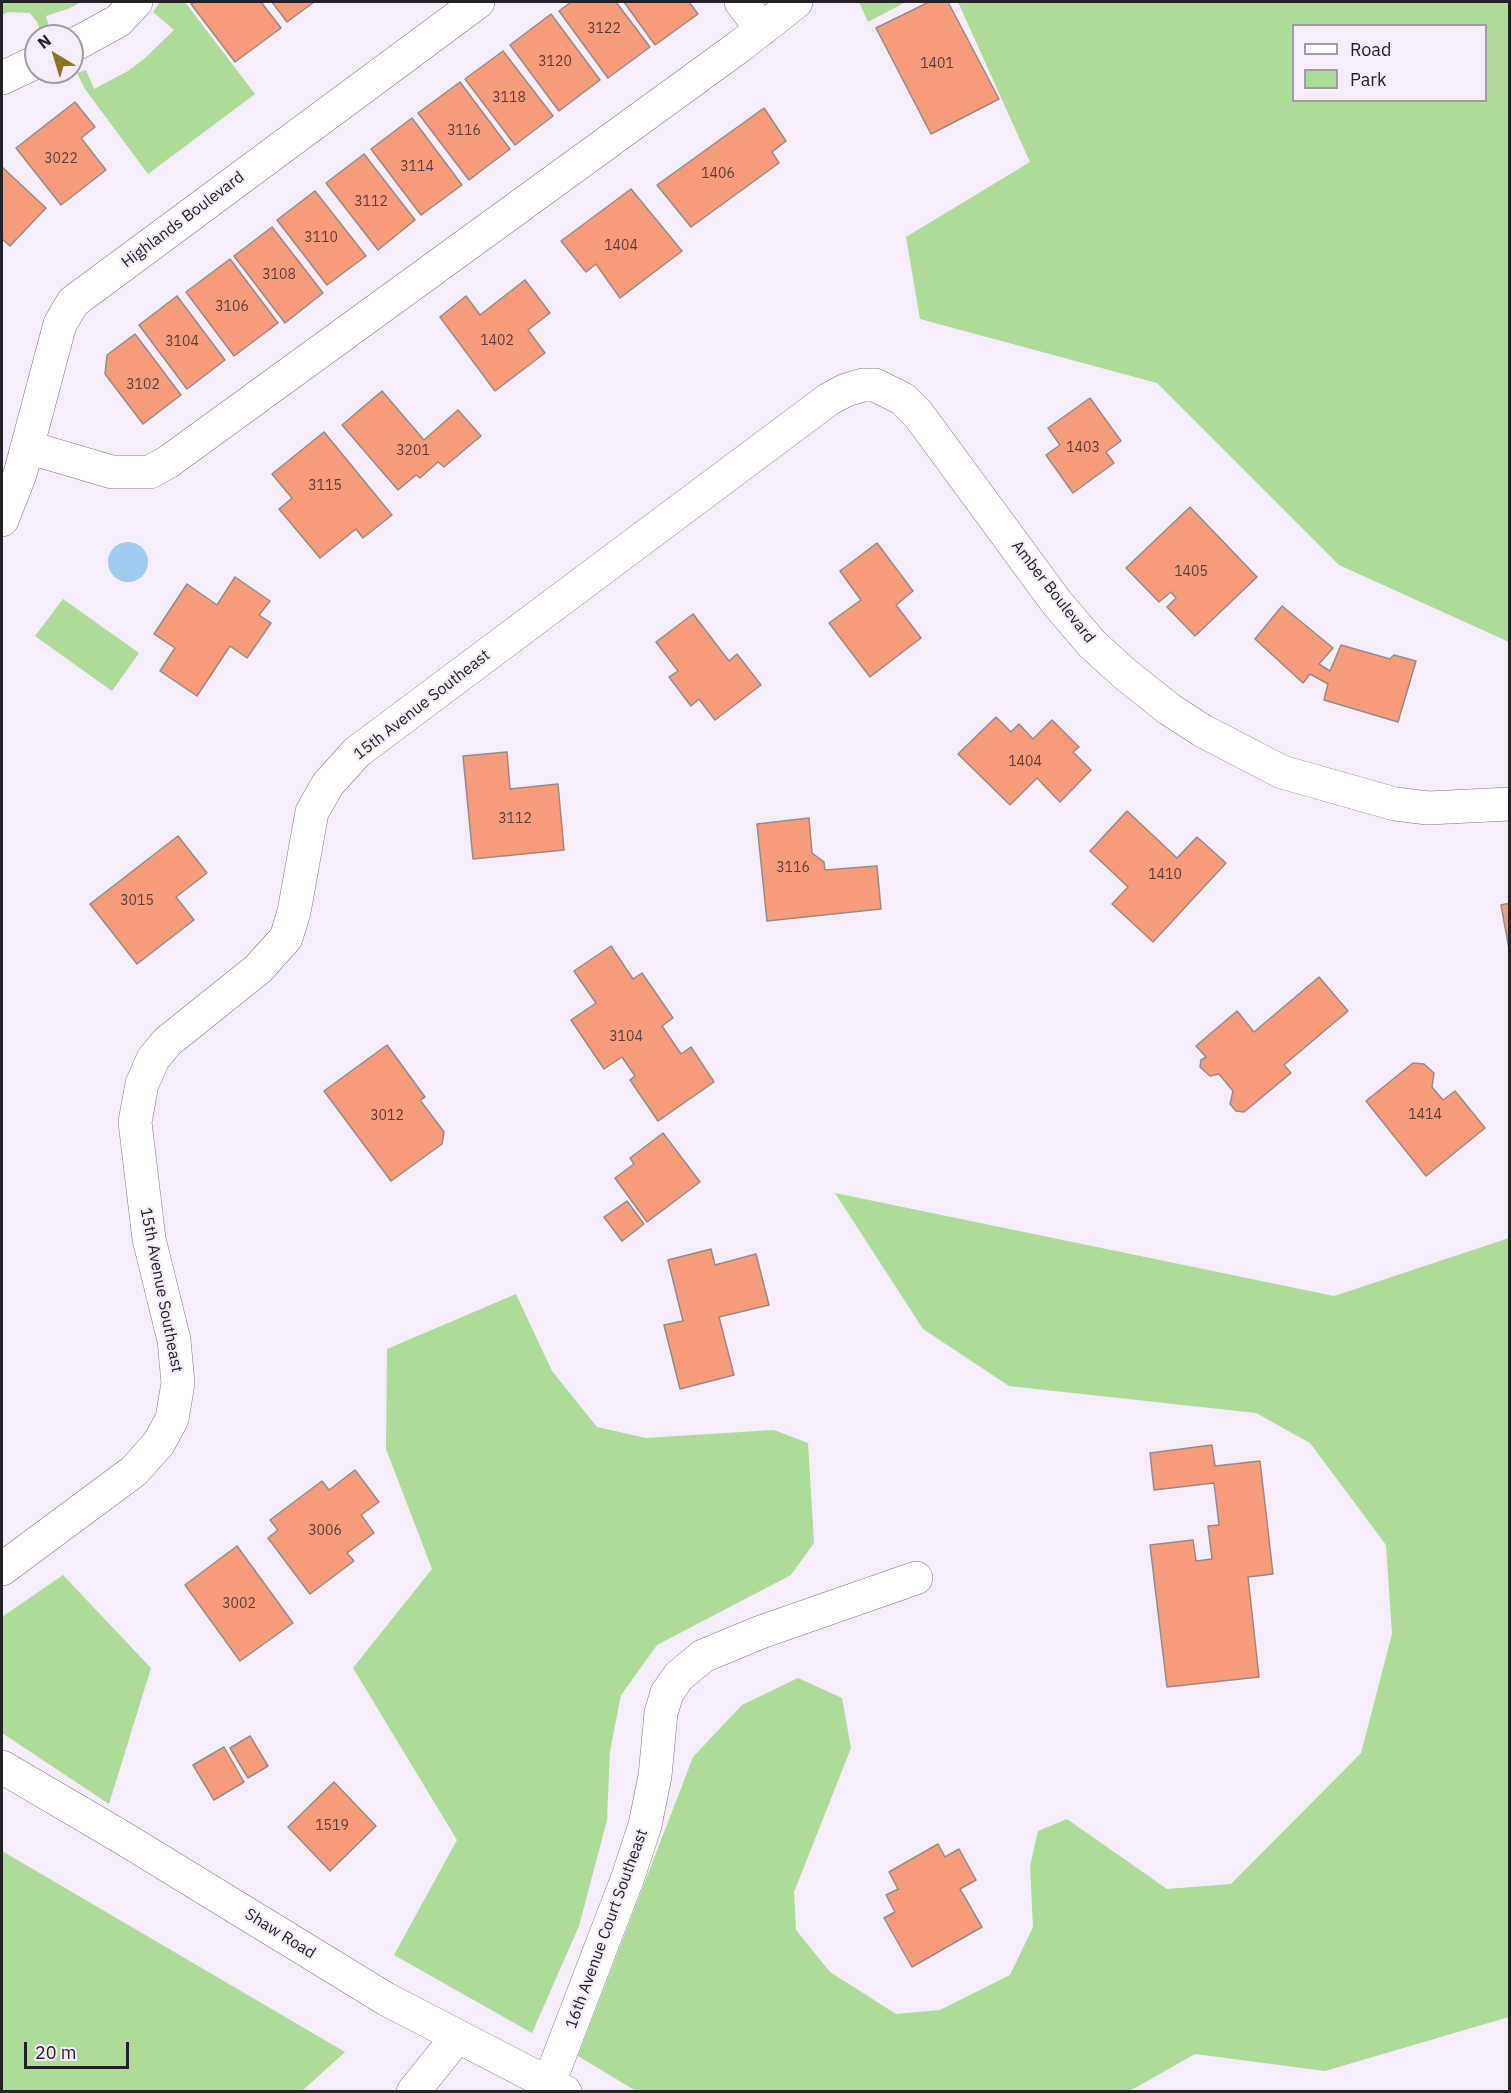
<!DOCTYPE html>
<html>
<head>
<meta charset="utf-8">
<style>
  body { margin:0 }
  #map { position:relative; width:1511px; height:2093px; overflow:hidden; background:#f5edfa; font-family:"IBM Plex Sans",sans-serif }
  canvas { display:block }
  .frame { position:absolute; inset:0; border:3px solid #252227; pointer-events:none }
  .legend { position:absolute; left:1292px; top:24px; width:195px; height:78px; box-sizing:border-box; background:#f5edfa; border:2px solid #a29ca6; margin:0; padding:8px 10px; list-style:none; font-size:18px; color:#252227 }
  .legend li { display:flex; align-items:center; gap:12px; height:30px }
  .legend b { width:30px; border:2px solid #a29ca6 }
  .north { position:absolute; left:24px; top:24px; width:60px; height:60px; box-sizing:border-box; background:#f5edfa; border:2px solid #a29ca6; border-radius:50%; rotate:322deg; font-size:16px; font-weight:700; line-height:24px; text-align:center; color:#252227 }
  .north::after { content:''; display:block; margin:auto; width:21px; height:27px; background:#907419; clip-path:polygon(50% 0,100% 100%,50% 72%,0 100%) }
  .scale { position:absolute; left:24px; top:2042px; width:105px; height:27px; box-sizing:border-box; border:3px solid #252227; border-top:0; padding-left:8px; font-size:18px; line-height:21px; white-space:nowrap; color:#252227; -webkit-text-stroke:4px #f5edfa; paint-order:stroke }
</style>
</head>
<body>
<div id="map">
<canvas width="1511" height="2093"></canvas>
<div class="frame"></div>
<ul class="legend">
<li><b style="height:8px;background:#fff"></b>Road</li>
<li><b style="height:16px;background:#addb98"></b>Park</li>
</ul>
<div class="north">N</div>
<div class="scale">20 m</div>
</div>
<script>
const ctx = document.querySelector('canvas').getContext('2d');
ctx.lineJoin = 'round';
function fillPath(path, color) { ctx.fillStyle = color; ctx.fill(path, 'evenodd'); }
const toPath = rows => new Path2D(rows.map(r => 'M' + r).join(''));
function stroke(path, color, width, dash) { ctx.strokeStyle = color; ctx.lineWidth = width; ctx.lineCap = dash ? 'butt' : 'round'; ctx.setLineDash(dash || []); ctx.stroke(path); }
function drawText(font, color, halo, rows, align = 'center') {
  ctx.font = font + ' "IBM Plex Sans",sans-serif'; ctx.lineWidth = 4.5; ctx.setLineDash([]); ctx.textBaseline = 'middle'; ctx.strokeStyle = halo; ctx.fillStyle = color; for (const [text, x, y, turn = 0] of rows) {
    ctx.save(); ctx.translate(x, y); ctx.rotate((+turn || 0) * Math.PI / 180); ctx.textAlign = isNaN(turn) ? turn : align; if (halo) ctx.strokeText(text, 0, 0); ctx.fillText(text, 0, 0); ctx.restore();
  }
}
fillPath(toPath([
  [2,2,81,2,70,8,46,16,49,27,40,30,37,22,30,13,8,12,2,15],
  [160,2,185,2,255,94,148,174,85,89,77,73,86,70,94,89,128,71,144,59,174,30,153,12],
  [859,2,906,2,868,22],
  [958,2,1509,2,1509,642,1339,565,1157,383,920,319,906,237,1030,162],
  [1294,26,1486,26,1486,100,1294,100],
  [63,599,139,653,112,691,35,636],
  [835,1193,1334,1296,1509,1238,1509,2017,1325,2071,1195,2054,1128,2092,636,2091,578,2056,693,1757,742,1705,798,1678,842,1698,851,1748,794,1892,796,1930,830,1972,896,2014,940,2010,1010,1975,1033,1927,1030,1866,1038,1831,1067,1819,1167,1889,1231,1884,1361,1753,1392,1634,1386,1545,1310,1443,1256,1413,1009,1386,923,1329],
  [516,1294,552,1371,597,1427,646,1438,774,1430,808,1443,814,1543,791,1575,657,1645,621,1695,610,1751,607,1820,579,1926,532,2033,394,1955,457,1840,353,1668,432,1569,386,1449,387,1349],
  [63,1575,151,1668,109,1804,2,1733,2,1617],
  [2,1851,345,2052,302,2091,2,2091]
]), '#addb98');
fillPath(toPath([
  '108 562a20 20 0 1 1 40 0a20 20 0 1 1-40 0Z'
]), '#9fcbf1');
const building = toPath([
  [195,2,261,2,281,28,235,62,191,4,195,2],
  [272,2,314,2,287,22,272,2],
  [571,2,616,2,650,47,608,78,559,11,571,2],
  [624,2,689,2,698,14,655,45,624,2],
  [929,2,948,2,999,99,931,134,876,28,929,2],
  [551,14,600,80,559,111,510,45,551,14],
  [503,51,553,116,515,145,465,79,503,51],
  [460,82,510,149,469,180,418,113,460,82],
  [75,102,95,127,81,138,106,170,61,205,16,148,75,102],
  [764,108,786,141,772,152,779,163,691,227,657,185,764,108],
  [412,118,462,185,421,215,371,149,412,118],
  [364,154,415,220,378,250,326,183,364,154],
  [2,167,46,208,10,246,2,239,2,167],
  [631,189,682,251,620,298,596,264,586,272,561,241,631,189],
  [315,191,366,256,327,285,277,220,315,191],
  [272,227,323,293,285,323,234,256,272,227],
  [230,259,278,323,234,356,186,292,230,259],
  [525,280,550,313,528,330,545,353,495,391,440,317,466,296,480,315,525,280],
  [177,296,225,360,187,389,139,325,177,296],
  [135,334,181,395,143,424,105,374,107,355,135,334],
  [382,391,424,440,458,410,481,436,444,467,438,462,420,478,416,475,398,490,342,425,382,391],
  [1090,398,1121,441,1106,452,1114,463,1073,493,1046,455,1060,445,1048,428,1090,398],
  [324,432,392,515,363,538,356,529,320,558,279,509,292,498,272,474,324,432],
  [1190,507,1257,577,1195,636,1167,607,1176,598,1171,592,1159,602,1126,568,1190,507],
  [877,543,913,591,896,605,921,638,870,677,829,623,861,600,840,571,877,543],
  [235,577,270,601,259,615,271,623,247,658,230,646,197,696,160,671,175,648,154,634,187,584,217,605,235,577],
  [1282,606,1333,648,1319,664,1330,671,1341,645,1390,659,1394,655,1416,661,1398,722,1324,700,1328,684,1310,674,1303,683,1255,639,1282,606],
  [693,614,729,661,737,654,761,685,715,720,699,699,691,706,669,677,678,671,656,642,693,614],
  [996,717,1011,732,1019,724,1033,739,1052,720,1079,747,1073,752,1091,770,1060,802,1037,778,1010,805,958,754,996,717],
  [507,752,510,789,558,784,564,850,473,859,463,756,507,752],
  [1127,811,1177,858,1197,837,1226,863,1153,942,1112,904,1128,887,1090,851,1127,811],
  [809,818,812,853,824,862,825,870,877,866,881,909,767,921,757,824,809,818],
  [178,836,207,873,176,897,194,920,137,964,90,904,178,836],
  [1510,903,1510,954,1501,905,1510,903],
  [611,946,633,979,642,973,673,1018,662,1026,681,1054,691,1047,714,1082,658,1121,630,1080,635,1076,622,1057,604,1069,571,1020,596,1003,574,971,611,946],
  [1319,977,1348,1011,1284,1065,1291,1073,1244,1112,1236,1111,1230,1104,1233,1091,1219,1074,1210,1076,1200,1067,1201,1060,1206,1057,1196,1046,1237,1011,1254,1032,1319,977],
  [387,1045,425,1097,420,1100,444,1132,442,1144,391,1181,324,1091,387,1045],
  [1413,1063,1424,1064,1434,1073,1432,1087,1443,1100,1455,1091,1485,1128,1426,1176,1366,1101,1413,1063],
  [663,1133,700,1182,647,1222,615,1178,634,1164,630,1158,663,1133],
  [627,1201,644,1224,622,1241,604,1217,627,1201],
  [711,1249,715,1265,756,1254,769,1305,719,1317,734,1375,680,1389,664,1325,683,1321,668,1260,711,1249],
  [1212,1445,1215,1466,1260,1461,1273,1574,1248,1577,1259,1677,1167,1687,1150,1545,1193,1540,1196,1561,1212,1559,1208,1526,1219,1525,1214,1483,1154,1490,1150,1453,1212,1445],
  [355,1470,379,1502,361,1515,374,1533,347,1553,354,1561,310,1594,268,1538,278,1530,270,1520,322,1481,329,1490,355,1470],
  [237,1546,293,1623,240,1661,185,1585,237,1546],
  [250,1736,268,1766,248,1778,230,1748,250,1736],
  [224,1747,244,1782,214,1800,193,1765,224,1747],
  [334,1782,376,1826,330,1871,288,1827,334,1782],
  [938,1844,945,1857,959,1849,976,1880,960,1889,982,1927,912,1967,884,1918,895,1912,886,1895,898,1889,889,1872,938,1844]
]);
fillPath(building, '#f79c7b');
stroke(building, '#988a85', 1.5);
const minor = toPath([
  [741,2,762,29],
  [72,46,118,21,136,2],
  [2,78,36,62],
  [27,447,112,472,150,472,168,462,740,46,796,2],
  [2,520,20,474,60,324,73,302,478,2],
  [2,1569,134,1471,159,1443,172,1419,178,1383,174,1340,149,1239,135,1122,142,1084,153,1059,167,1042,258,969,286,938,294,912,312,812,328,784,357,752,829,399,846,390,863,385,875,385,903,399,918,414,1057,603,1092,644,1125,674,1169,709,1203,731,1282,772,1395,804,1428,808,1510,804],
  [549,2083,628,1877,645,1825,655,1776,661,1713,667,1693,679,1676,703,1656,761,1632,916,1578],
  [413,2092,457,2037]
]);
const major = toPath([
  [2,1767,123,1838,386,1999,565,2092]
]);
stroke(minor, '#7d7681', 34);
stroke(major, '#7d7681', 34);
stroke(minor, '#fff', 33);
stroke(major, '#fff', 33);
drawText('14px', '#5a403c', null, [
  ["3122",604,29],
  ["3120",555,62],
  ["1401",937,64],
  ["3118",509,98],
  ["3116",464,131],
  ["3022",61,159],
  ["3114",417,167],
  ["1406",718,174],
  ["3112",371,202],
  ["3110",321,238],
  ["1404",621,246],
  ["3108",279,275],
  ["3106",232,307],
  ["1402",497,341],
  ["3104",182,342],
  ["3102",143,385],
  ["1403",1083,448],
  ["3201",413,451],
  ["3115",325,486],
  ["1405",1191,572],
  ["1404",1025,762],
  ["3112",515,819],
  ["3116",793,868],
  ["1410",1165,875],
  ["3015",137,901],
  ["3104",626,1037],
  ["1414",1425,1115],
  ["3012",387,1116],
  ["3006",325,1531],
  ["3002",239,1604],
  ["1519",332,1826]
]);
drawText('16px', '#252227', '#f5edfa', [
  ["Highlands Boulevard",183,220,-37],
  ["Amber Boulevard",1053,592,52],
  ["15th Avenue Southeast",422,705,-38],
  ["15th Avenue Southeast",161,1290,79],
  ["16th Avenue Court Southeast",607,1929,-70],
  ["Shaw Road",280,1934,32]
]);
</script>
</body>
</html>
